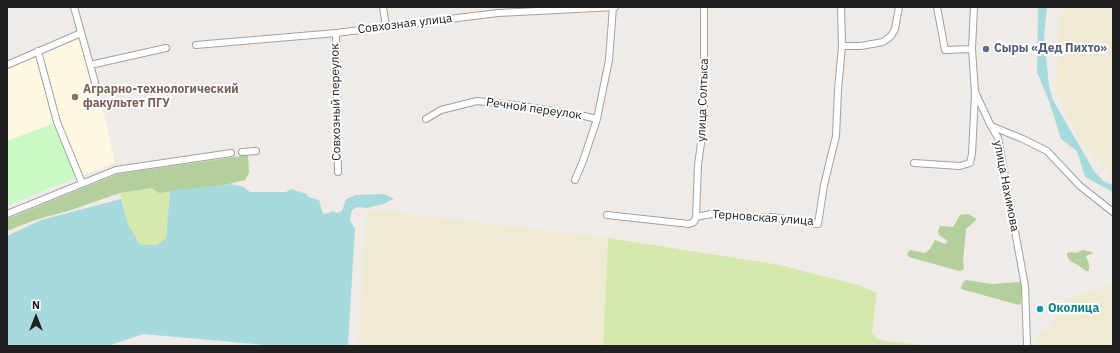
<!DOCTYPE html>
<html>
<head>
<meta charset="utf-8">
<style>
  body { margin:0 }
  #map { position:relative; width:1120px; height:353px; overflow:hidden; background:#f0ebe6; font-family:"IBM Plex Sans",sans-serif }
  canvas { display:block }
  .frame { position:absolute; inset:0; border:8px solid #202020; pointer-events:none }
  .north { position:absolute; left:16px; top:297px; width:40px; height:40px; -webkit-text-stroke:3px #fff; paint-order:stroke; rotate:0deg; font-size:11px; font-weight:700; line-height:16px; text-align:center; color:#202020 }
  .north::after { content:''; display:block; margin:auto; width:14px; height:18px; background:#202020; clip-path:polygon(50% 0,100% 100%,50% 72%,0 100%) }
</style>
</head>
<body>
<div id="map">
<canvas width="1120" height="353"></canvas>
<div class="frame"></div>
<div class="north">N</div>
</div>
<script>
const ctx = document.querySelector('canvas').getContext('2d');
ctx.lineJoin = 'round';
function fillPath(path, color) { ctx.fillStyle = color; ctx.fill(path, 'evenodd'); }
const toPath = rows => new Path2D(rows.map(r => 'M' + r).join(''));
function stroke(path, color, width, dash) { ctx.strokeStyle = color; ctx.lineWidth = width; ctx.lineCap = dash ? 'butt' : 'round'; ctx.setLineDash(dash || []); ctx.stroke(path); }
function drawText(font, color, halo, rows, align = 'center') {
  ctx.font = font + ' "IBM Plex Sans",sans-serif'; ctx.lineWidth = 4; ctx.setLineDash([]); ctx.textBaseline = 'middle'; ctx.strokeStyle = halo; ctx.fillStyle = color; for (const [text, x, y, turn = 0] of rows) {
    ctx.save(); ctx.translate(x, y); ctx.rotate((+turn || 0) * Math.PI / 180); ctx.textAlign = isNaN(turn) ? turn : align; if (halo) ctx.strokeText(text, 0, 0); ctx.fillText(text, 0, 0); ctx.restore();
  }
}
fillPath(toPath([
  [82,37,107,126,115,163,79,176,57,122,7,141,7,69]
]), '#fff9e1');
fillPath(toPath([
  [1065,7,1113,7,1113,176,1081,143,1056,90,1060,19],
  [376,210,608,238,603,346,358,346,367,212],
  [1113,284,1113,346,1036,346,1037,337,1053,324,1062,301]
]), '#eeebd2');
fillPath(toPath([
  [151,188,159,193,170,191,166,238,156,245,140,245,128,224,120,193],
  [608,238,780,265,858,285,877,293,872,332,877,339,884,341,934,346,603,346]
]), '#d5e9ad');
fillPath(toPath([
  [248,155,249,173,245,180,229,184,159,193,151,188,120,193,68,211,35,220,7,231,7,219,118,174],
  [968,214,977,219,966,229,963,260,964,270,959,271,909,257,907,254,910,250,925,253,930,249,935,240,945,244,948,241,939,235,938,231,940,226,953,227,960,215],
  [1083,250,1092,252,1093,253,1086,256,1089,264,1089,271,1086,271,1078,265,1070,261,1067,256,1067,253,1071,252,1076,253],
  [966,280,991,284,1020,282,1022,287,1021,304,1019,305,961,289,962,284]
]), '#b3cf9b');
fillPath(toPath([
  [57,122,79,176,7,206,7,141]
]), '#c9f9c4');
fillPath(toPath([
  [1038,7,1047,7,1044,35,1049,87,1053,100,1094,171,1103,181,1113,185,1113,192,1085,177,1077,151,1061,139,1049,101,1037,72],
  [229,184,244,187,250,192,286,192,291,189,307,194,308,197,319,200,323,214,329,213,332,211,337,213,342,211,346,199,356,195,383,194,389,196,394,199,383,204,367,208,358,207,353,209,351,213,350,221,355,228,348,346,277,346,143,334,108,346,7,346,7,236,41,220,121,199,128,224,140,245,156,245,166,238,170,191]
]), '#a7dadd');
const street = toPath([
  [74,7,96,86],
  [383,7,386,26],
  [937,7,945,50,972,49],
  [974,7,972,49,975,92,991,126,998,138,1025,286,1027,344],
  [336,33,338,172],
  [196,45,336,33,498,13,615,7],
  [842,46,861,46,883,42,891,36,895,29,899,7],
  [38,51,57,122,82,183],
  [7,65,81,33],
  [90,65,166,48],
  [426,119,441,110,477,101,515,105,584,116,597,119],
  [991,126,1023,139,1047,151,1080,186,1113,212],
  [242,152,256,151],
  [914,163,960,166,970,163,972,154,975,94],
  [575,180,583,161,597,119,609,60,613,7],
  [7,214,116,170,231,153],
  [607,215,689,224,694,222,696,217,711,214,741,217,772,217,818,224,824,185,836,136,838,90,842,46,841,7],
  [696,217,698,165,704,121,704,7]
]);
stroke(street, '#a1a1a1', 8);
stroke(street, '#fff', 6);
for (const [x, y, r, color] of [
  [986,49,4,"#5c6f8a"],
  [75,97,4,"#8d6e63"],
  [1040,309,4,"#0f9aa8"]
]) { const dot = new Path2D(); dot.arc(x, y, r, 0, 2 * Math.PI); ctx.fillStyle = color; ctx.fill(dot); stroke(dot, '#fff', 1.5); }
drawText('12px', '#202020', '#fff', [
  ["Совхозная улица",405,24,-7],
  ["улица Солтыса",703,100,-88],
  ["Совхозный переулок",336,102,-91],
  ["Речной переулок",534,109,8],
  ["улица Нахимова",1006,186,79],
  ["Терновская улица",763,218,4]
]);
drawText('bold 12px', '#4e5e75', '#fff', [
  ["Сыры «Дед Пихто»",994,49]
], 'left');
drawText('bold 12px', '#785e54', '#fff', [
  ["Аграрно-технологический",83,90],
  ["факультет ПГУ",83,104]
], 'left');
drawText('bold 12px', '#0d838f', '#fff', [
  ["Околица",1048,309]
], 'left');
</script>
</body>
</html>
